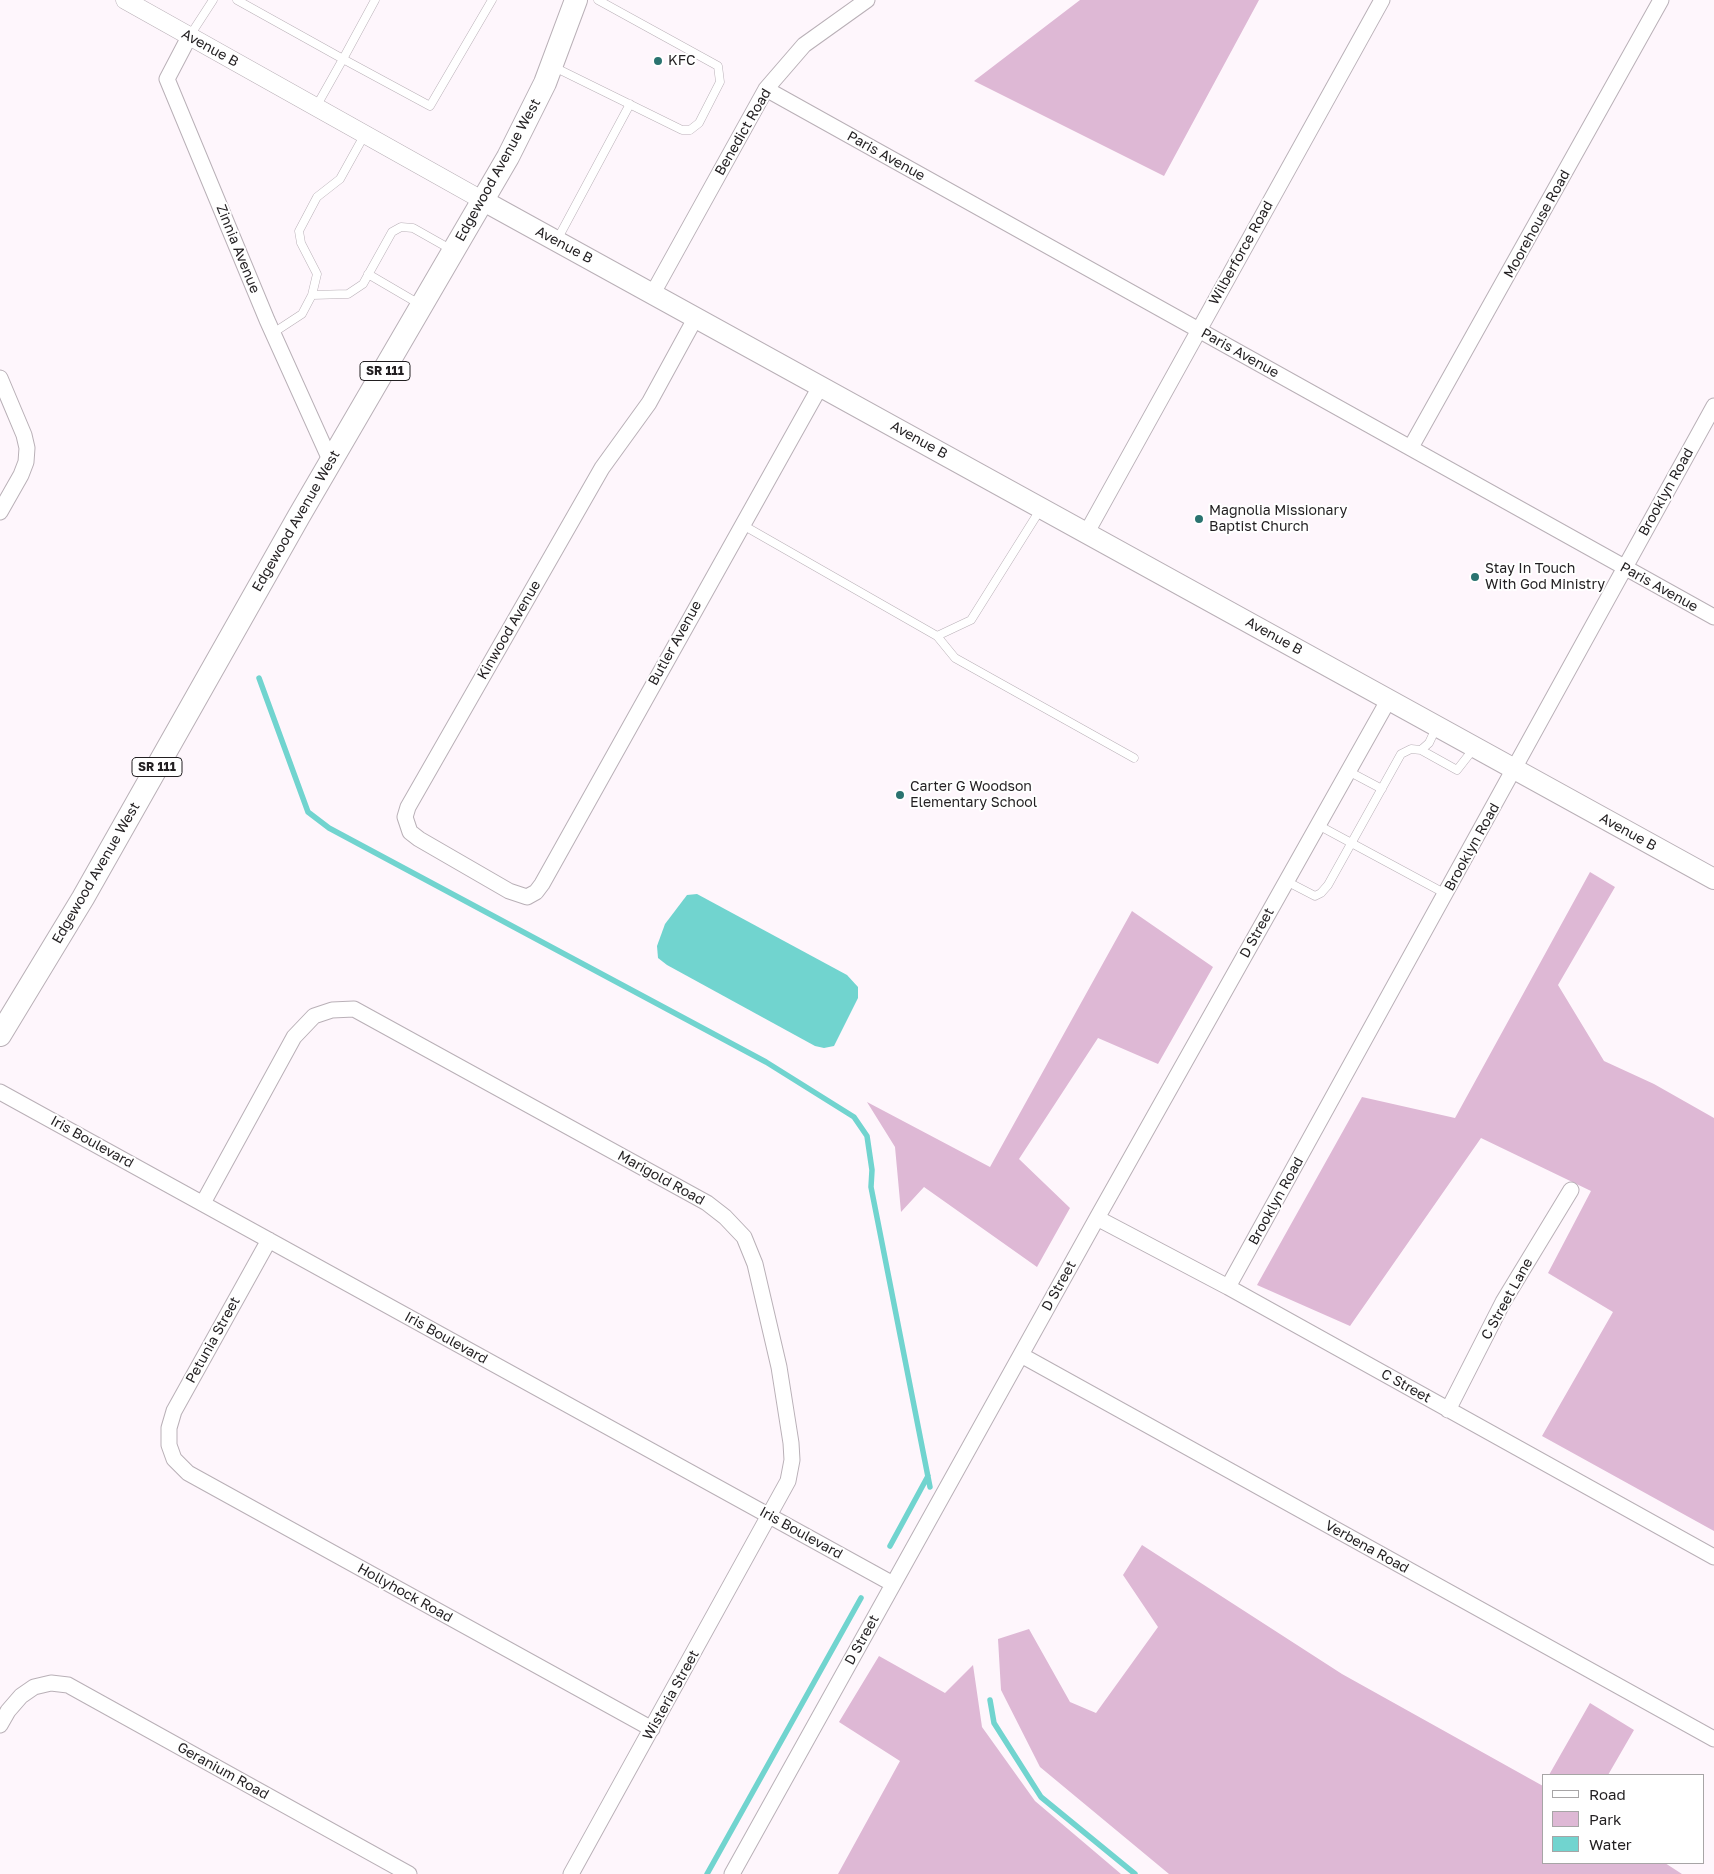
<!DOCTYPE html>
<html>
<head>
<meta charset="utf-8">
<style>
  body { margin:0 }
  #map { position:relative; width:1714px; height:1874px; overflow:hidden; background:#fef6fc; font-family:"Golos Text",sans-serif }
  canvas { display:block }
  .legend { position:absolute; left:1542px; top:1774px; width:162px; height:90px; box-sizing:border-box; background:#fff; border:1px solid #a7a5a6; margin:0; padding:6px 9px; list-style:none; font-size:15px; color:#221f21 }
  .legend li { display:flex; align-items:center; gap:10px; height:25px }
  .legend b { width:25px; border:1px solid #a7a5a6 }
</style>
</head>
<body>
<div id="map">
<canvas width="1714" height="1874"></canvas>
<ul class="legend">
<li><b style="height:6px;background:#fff"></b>Road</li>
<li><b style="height:14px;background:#deb8d5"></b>Park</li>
<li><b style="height:14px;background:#71d4cf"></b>Water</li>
</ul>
</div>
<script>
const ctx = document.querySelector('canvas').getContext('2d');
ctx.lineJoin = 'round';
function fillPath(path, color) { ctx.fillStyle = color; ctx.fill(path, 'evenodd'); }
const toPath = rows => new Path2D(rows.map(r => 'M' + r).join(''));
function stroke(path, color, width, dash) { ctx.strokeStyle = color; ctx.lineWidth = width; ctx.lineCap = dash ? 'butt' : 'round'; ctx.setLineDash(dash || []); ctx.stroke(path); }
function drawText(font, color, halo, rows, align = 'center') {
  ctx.font = font + ' "Golos Text",sans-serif'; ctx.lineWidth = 4; ctx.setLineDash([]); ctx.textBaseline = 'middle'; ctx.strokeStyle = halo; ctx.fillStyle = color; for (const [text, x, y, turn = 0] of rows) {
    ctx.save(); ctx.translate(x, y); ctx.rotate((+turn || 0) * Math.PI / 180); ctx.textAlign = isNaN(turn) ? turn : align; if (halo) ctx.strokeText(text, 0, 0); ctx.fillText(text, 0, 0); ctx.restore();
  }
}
fillPath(toPath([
  [1080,0,1259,0,1164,176,974,81],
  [1590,872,1615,887,1558,985,1604,1061,1654,1084,1714,1118,1714,1531,1542,1436,1613,1312,1548,1273,1591,1191,1481,1138,1350,1326,1257,1285,1362,1097,1455,1118],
  [1132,911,1213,967,1158,1064,1098,1038,1019,1159,1070,1208,1037,1267,924,1187,901,1212,895,1147,867,1102,990,1167],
  [1142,1545,1342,1674,1543,1786,1543,1863,1665,1863,1682,1874,1169,1874,1040,1767,1001,1690,998,1639,1029,1629,1070,1702,1096,1713,1158,1627,1123,1575],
  [879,1656,945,1693,973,1665,982,1727,1035,1801,1121,1874,838,1874,900,1761,839,1722],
  [1590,1703,1634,1730,1608,1775,1549,1775]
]), '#deb8d5');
fillPath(toPath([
  [697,894,847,975,858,987,858,998,834,1046,824,1048,815,1046,667,965,658,958,657,946,665,924,687,895]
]), '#71d4cf');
stroke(toPath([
  [259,678,308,812,329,828,766,1062,854,1117,867,1136,872,1170,871,1187,930,1487],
  [890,1546,928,1476],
  [990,1700,994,1723,1041,1797,1135,1874],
  [707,1874,861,1598]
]), '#71d4cf', 5.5);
const service = toPath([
  [237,0,343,59,316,107],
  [375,0,343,59,430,106,492,0],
  [189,37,213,0],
  [554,67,682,130,690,130,699,123,720,82,718,66,598,0],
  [557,240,630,104],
  [368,274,421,305],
  [312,295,348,294,363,284,392,232,401,227,413,228,452,250],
  [273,333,302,314,312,295,317,274,301,243,299,231,317,197,340,179,365,134],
  [741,524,937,636,971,620,1040,510],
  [937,636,955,658,1134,758],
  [1421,750,1457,770,1475,747],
  [1348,771,1382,789],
  [1318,825,1446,894],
  [1286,881,1315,896,1321,893,1328,885,1401,754,1411,749,1421,750,1429,743,1436,728]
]);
const minor = toPath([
  [189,37,167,79,267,320,331,462],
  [766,89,1714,617],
  [653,293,766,89,804,45,867,0],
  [696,317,649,403,602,468,408,807,405,817,410,832,419,839,509,891,527,897,536,892,542,884,821,385],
  [0,378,24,435,27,448,26,462,21,475,0,512],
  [1411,447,1661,0],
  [1087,532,1382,0],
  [0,1092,893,1584],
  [203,1203,294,1037,314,1016,332,1010,354,1009,707,1203,725,1217,744,1237,755,1264,779,1367,791,1443,792,1460,788,1481,571,1874],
  [1097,1218,1228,1287,1714,1557],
  [269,1240,174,1411,169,1428,169,1445,174,1459,188,1473,652,1729],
  [1228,1287,1714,406],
  [1021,1355,1714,1739],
  [1448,1410,1503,1302,1571,1190],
  [0,1725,8,1711,21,1696,34,1687,51,1683,68,1685,409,1874],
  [732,1874,1097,1218,1389,699]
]);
const tertiary = toPath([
  [125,0,482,200]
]);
const secondary = toPath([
  [482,200,1714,879]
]);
const primary = toPath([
  [0,1035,83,898,299,516,508,157,545,83,576,0]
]);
stroke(service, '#b9b0b7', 9);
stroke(minor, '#b9b0b7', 17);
stroke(tertiary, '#b9b0b7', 19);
stroke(secondary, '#b9b0b7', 22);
stroke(primary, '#b9b0b7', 24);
stroke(service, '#fff', 8);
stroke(minor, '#fff', 15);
stroke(tertiary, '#fff', 18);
stroke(secondary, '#fff', 20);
stroke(primary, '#fff', 22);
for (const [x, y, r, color] of [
  [658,61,5,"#2a7370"],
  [1199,519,5,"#2a7370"],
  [1475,577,5,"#2a7370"],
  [900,795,5,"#2a7370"]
]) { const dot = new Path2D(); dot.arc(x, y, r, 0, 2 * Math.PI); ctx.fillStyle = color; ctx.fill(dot); stroke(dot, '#fff', 2); }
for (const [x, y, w] of [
  [385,371,50],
  [157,767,50]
]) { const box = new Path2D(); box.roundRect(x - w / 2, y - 9.5, w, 19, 4); ctx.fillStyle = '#fff'; ctx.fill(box); stroke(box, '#221f21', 1); }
drawText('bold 12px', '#221f21', null, [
  ["SR 111",385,371],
  ["SR 111",157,767]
]);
drawText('14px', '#221f21', '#fff', [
  ["Avenue B",210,48,29],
  ["Benedict Road",743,132,-60],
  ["Paris Avenue",886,156,29],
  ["Edgewood Avenue West",498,170,-61],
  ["Moorehouse Road",1537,224,-61],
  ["Avenue B",564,245,28],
  ["Zinnia Avenue",238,249,68],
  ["Wilberforce Road",1241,253,-61],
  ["Paris Avenue",1240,353,29],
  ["Avenue B",919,440,29],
  ["Brooklyn Road",1666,492,-61],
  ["Edgewood Avenue West",296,521,-60],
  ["Paris Avenue",1659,587,29],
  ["Kinwood Avenue",509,630,-60],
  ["Avenue B",1274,636,29],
  ["Butler Avenue",675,643,-61],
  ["Avenue B",1628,832,29],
  ["Brooklyn Road",1472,847,-61],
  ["Edgewood Avenue West",96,873,-60],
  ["D Street",1257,933,-61],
  ["Iris Boulevard",92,1142,29],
  ["Marigold Road",661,1178,29],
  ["Brooklyn Road",1276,1201,-61],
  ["D Street",1059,1286,-61],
  ["C Street Lane",1507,1299,-61],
  ["Iris Boulevard",446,1338,29],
  ["Petunia Street",213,1340,-61],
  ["C Street",1406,1386,29],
  ["Iris Boulevard",801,1533,29],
  ["Verbena Road",1367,1547,29],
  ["Hollyhock Road",405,1593,29],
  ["D Street",862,1640,-61],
  ["Wisteria Street",671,1695,-61],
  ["Geranium Road",223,1771,29]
]);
drawText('14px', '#221f21', '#fff', [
  ["KFC",668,61],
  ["Magnolia Missionary",1209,511],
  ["Baptist Church",1209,527],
  ["Stay In Touch",1485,569],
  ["With God Ministry",1485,585],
  ["Carter G Woodson",910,787],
  ["Elementary School",910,803]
], 'left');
</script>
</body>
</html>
